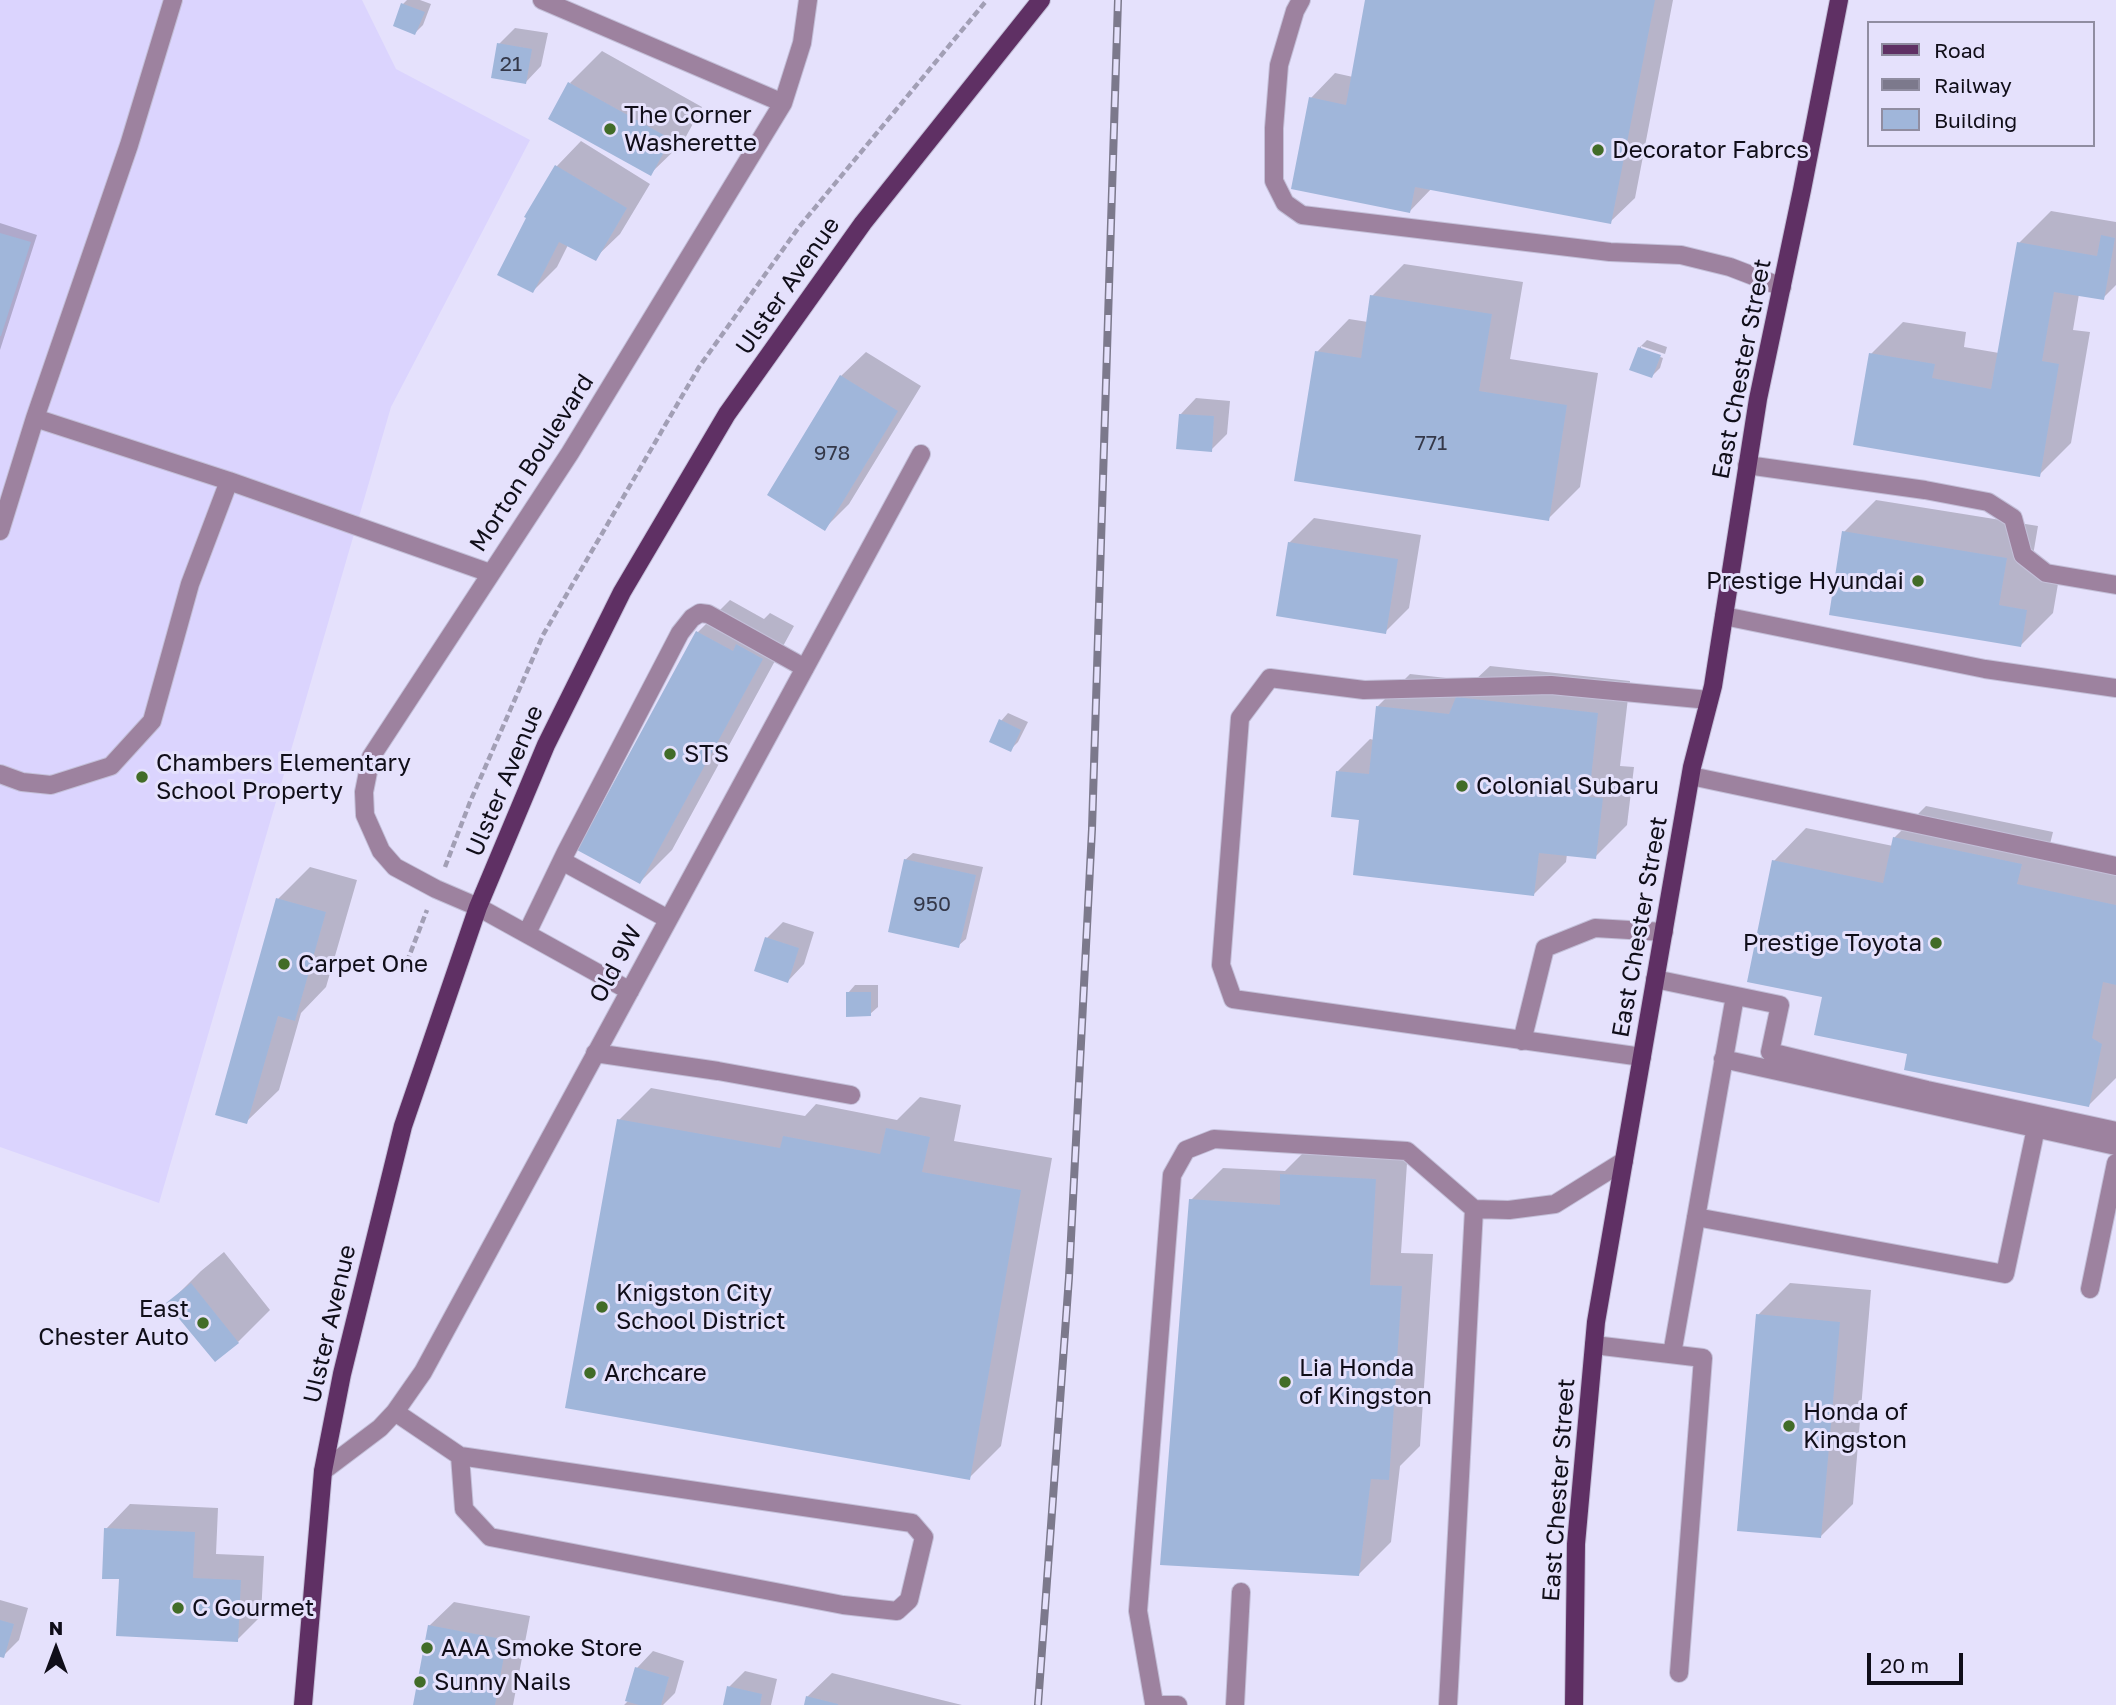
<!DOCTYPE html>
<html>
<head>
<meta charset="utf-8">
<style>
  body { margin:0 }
  #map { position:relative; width:2116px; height:1705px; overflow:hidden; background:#e5e1fc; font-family:"Golos Text",sans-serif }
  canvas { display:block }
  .legend { position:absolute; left:1867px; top:21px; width:228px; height:126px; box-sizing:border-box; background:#e5e1fc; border:2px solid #908da1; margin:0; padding:9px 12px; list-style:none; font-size:21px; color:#100e19 }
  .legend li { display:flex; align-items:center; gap:14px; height:35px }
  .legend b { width:35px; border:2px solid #908da1 }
  .north { position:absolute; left:21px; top:1614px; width:70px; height:70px; -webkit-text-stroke:5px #e5e1fc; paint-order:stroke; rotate:0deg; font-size:19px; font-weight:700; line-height:28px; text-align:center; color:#100e19 }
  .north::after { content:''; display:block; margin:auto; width:24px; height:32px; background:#100e19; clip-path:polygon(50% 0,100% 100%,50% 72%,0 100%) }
  .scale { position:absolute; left:1867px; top:1653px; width:96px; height:32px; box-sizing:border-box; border:4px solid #100e19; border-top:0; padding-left:9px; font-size:21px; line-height:24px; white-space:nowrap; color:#100e19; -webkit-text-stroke:5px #e5e1fc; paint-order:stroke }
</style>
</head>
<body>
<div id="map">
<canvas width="2116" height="1705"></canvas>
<ul class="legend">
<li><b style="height:9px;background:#5f3064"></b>Road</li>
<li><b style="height:9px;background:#7c798c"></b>Railway</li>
<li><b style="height:19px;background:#a0b6da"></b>Building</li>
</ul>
<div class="north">N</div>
<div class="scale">20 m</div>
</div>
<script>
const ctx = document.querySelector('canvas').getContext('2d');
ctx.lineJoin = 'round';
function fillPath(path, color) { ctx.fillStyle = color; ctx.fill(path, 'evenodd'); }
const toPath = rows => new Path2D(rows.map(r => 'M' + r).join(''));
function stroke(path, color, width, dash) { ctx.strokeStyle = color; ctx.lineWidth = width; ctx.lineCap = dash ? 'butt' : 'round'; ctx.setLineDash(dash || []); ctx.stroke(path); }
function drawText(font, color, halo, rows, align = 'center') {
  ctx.font = font + ' "Golos Text",sans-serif'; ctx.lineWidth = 6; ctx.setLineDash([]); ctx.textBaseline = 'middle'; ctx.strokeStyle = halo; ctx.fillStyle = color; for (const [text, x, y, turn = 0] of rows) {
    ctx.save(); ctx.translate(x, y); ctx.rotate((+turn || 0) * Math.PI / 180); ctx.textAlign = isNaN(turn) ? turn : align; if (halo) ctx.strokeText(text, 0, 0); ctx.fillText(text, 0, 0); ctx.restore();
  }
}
fillPath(toPath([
  [0,0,362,0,396,69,530,140,391,407,159,1203,0,1147]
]), '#dbd4fe');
fillPath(toPath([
  [407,0,420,0,431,4,423,25,415,33,403,4],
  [1367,0,1673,0,1635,198,1610,222,1432,188,1410,211,1311,98,1335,73,1353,77],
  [515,28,548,33,541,66,525,83,499,44],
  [602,51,702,107,683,142,650,174,570,83],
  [581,141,650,184,620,234,595,258,568,245,557,267,533,291,528,218,526,216,557,166],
  [2051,211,2116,222,2116,285,2103,298,2079,294,2073,330,2090,332,2071,443,2039,475,1871,354,1903,322,1966,332,1964,347,1999,353,2019,243],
  [0,223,37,235,0,350],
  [1404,264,1523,282,1510,359,1598,373,1580,487,1548,519,1317,352,1349,319,1368,322,1372,296],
  [1647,340,1667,347,1665,354,1641,346],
  [1641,346,1641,350,1663,358,1660,368,1652,376,1639,348],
  [866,352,921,386,849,504,825,528,769,495,841,376],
  [1196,398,1230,401,1227,434,1211,450,1180,415],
  [1876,500,2038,526,2030,573,2059,578,2053,613,2021,645,1844,532],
  [1314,518,1421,535,1409,608,1385,632,1289,543],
  [730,600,764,619,770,613,794,626,672,850,640,882,698,632],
  [1490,666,1630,681,1620,766,1634,767,1627,825,1595,857,1567,854,1566,862,1534,894,1361,819,1338,771,1370,739,1374,740,1378,706,1410,674,1474,681],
  [1008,713,1028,722,1018,742,1010,750,1001,721],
  [1926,806,2053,832,2048,852,2116,866,2116,1078,2089,1105,1909,1053,1824,996,1774,861,1806,828,1893,846,1894,838],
  [913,853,983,867,966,939,958,946,905,860],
  [310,867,357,880,326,987,301,1013,279,1090,246,1122,278,899],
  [783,922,814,932,804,964,788,981,767,938],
  [855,985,878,985,878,1007,870,1014,848,993],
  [651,1088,805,1116,816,1104,897,1120,920,1097,961,1105,954,1141,1052,1158,1001,1446,969,1478,619,1120],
  [1314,1142,1408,1148,1401,1253,1433,1254,1420,1446,1400,1466,1391,1542,1358,1575,1191,1200,1223,1168,1285,1171],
  [224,1252,270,1310,238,1342,169,1303,201,1271],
  [1790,1283,1871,1290,1853,1504,1821,1536,1758,1315],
  [130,1504,218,1508,216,1554,264,1556,261,1616,237,1640,121,1577,106,1529],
  [0,1600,28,1608,19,1640,3,1656,0,1655],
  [454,1602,530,1616,513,1705,414,1705,429,1626],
  [653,1651,684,1661,675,1693,663,1705,624,1705,629,1700,637,1668],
  [745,1671,777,1679,771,1705,725,1705,729,1687],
  [832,1673,962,1705,805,1705,807,1697]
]), '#0003');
fillPath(toPath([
  [1365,0,1655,0,1611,224,1415,187,1410,213,1291,189,1309,97,1346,105],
  [401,3,425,12,415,35,393,26],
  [497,43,532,49,526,84,491,78],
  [568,82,671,139,651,176,548,119],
  [555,165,627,208,596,261,559,242,533,293,497,275,526,218,524,217],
  [0,233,31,242,1,336,0,336],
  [2101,235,2115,238,2104,300,2054,292,2042,361,2059,364,2040,477,1853,445,1869,353,1935,364,1932,378,1991,389,2017,242,2097,256],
  [1370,295,1492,314,1479,391,1567,405,1549,521,1294,481,1315,351,1361,358],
  [1638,347,1661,355,1652,378,1629,370],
  [840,375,898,411,825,531,767,495],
  [1179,414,1214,416,1212,452,1176,449],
  [1842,531,2007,558,1999,605,2027,610,2021,647,1829,615],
  [1288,542,1398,559,1386,634,1276,616],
  [696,631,733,651,736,644,763,659,640,884,577,850],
  [1456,697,1598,713,1589,797,1603,798,1596,859,1539,853,1534,896,1353,875,1359,820,1331,817,1336,771,1369,774,1376,706,1449,714],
  [999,719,1021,730,1011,752,989,742],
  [1893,837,2022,864,2017,884,2116,905,2116,985,2103,982,2092,1038,2102,1044,2089,1107,1904,1070,1907,1054,1814,1035,1822,997,1747,982,1772,860,1883,883],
  [904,859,976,875,959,948,888,932],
  [276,898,326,912,295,1021,278,1016,247,1124,215,1115],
  [765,937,799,948,788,983,754,971],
  [846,992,871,992,871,1016,846,1017],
  [617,1119,780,1148,783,1136,880,1154,886,1128,930,1137,922,1172,1021,1190,970,1480,565,1408],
  [1280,1174,1376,1179,1370,1285,1402,1286,1389,1480,1371,1479,1359,1576,1160,1565,1189,1199,1280,1205],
  [191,1283,239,1343,215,1362,166,1303],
  [1756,1314,1840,1322,1821,1538,1737,1531],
  [104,1528,195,1532,193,1578,241,1580,238,1642,116,1636,119,1579,102,1579],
  [0,1620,14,1624,4,1658,0,1657],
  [428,1625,507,1640,495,1705,413,1705],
  [635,1667,669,1677,661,1705,639,1705,625,1701],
  [727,1686,762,1694,760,1705,723,1705],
  [806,1696,838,1704,838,1705,804,1705]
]), '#a0b6da');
const minor = toPath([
  [542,0,783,103],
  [1301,0,1295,11,1279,65,1274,128,1274,181,1285,203,1302,215,1610,252,1681,255,1730,267,1782,287],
  [35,418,229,481],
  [1747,465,1925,490,1988,502,2013,518,2023,555,2046,573,2116,585],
  [0,531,35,418,129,145,173,0],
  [1724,616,1985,669,2116,688],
  [0,774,22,782,51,785,111,766,152,721,190,584,229,481,490,573],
  [1691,776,2116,866],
  [562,861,668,919],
  [527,933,566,852,680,633,692,618,700,613,708,614,805,668],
  [1655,979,1780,1005,1770,1052,1927,1090,2116,1131],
  [630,991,478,907,436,889,395,867,381,851,365,815,364,792,371,757,570,453,783,103,802,43,808,0],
  [1522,1041,1545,948,1595,928,1664,932],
  [595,1053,718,1071,851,1095],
  [1642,1057,1233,999,1221,965,1240,718,1270,678,1364,690,1551,685,1709,700],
  [1723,1059,2116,1146],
  [1696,1217,2005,1274,2036,1128],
  [2090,1289,2116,1163],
  [1594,1345,1703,1358,1679,1673],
  [1672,1354,1735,996],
  [395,1412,460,1456,912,1523,924,1537,909,1600,897,1611,843,1605,490,1537,464,1509,460,1456],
  [323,1471,380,1428,395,1412,423,1372,921,454],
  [1154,1703,1138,1611,1172,1175,1186,1150,1214,1139,1407,1151,1474,1209,1509,1210,1555,1204,1624,1161],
  [1154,1705,1178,1705],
  [1235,1705,1241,1592],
  [1448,1705,1474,1209]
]);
const major = toPath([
  [303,1705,323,1471,342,1374,403,1126,478,907,546,745,622,592,727,414,863,223,1041,0],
  [1574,1705,1576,1544,1596,1322,1692,767,1713,686,1758,399,1802,190,1839,0]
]);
stroke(minor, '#c3bfd8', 20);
stroke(major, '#c3bfd8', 20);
stroke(toPath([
  [445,867,470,802,543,635,699,367,799,227,987,0],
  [403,972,427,910]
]), '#a29fb5', 4.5, [7, 3.5]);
stroke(minor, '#9d829f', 18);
stroke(major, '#5f3064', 18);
const rail = toPath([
  [1038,1705,1069,1277,1092,829,1118,0]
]);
stroke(rail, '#7c798c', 8);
stroke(rail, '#e5e1fc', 5, [16]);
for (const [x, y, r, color] of [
  [610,129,7,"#426c28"],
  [1598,150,7,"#426c28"],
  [1918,581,7,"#426c28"],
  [670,754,7,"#426c28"],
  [142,777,7,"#426c28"],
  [1462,786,7,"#426c28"],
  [1936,943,7,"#426c28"],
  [284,964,7,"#426c28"],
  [602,1307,7,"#426c28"],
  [203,1323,7,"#426c28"],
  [590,1373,7,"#426c28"],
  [1285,1382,7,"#426c28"],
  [1789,1426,7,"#426c28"],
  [178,1608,7,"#426c28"],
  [427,1648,7,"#426c28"],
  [420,1682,7,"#426c28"]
]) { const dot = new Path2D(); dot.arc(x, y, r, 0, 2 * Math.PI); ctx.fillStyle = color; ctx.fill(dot); stroke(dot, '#e5e1fc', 2.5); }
drawText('21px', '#343849', null, [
  ["21",511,64],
  ["771",1431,443],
  ["978",832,453],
  ["950",932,904]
]);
drawText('24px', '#100e19', '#e5e1fc', [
  ["The Corner",624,115],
  ["Washerette",624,143],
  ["Decorator Fabrcs",1612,150],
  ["Prestige Hyundai",1904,581,"right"],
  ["STS",684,754],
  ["Chambers Elementary",156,763],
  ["School Property",156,791],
  ["Colonial Subaru",1476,786],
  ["Prestige Toyota",1922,943,"right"],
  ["Carpet One",298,964],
  ["Knigston City",616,1293],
  ["School District",616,1321],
  ["East",189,1309,"right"],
  ["Chester Auto",189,1337,"right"],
  ["Lia Honda",1299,1368],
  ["of Kingston",1299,1396],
  ["Archcare",604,1373],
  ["Honda of",1803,1412],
  ["Kingston",1803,1440],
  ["C Gourmet",192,1608],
  ["AAA Smoke Store",441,1648],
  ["Sunny Nails",434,1682]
], 'left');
drawText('24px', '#100e19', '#e5e1fc', [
  ["Ulster Avenue",788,286,-55],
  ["East Chester Street",1742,369,-79],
  ["Morton Boulevard",532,463,-57],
  ["Ulster Avenue",505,781,-67],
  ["East Chester Street",1640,927,-80],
  ["Old 9W",616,964,-62],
  ["Ulster Avenue",330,1324,-77],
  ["East Chester Street",1559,1490,-86]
]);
</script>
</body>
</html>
